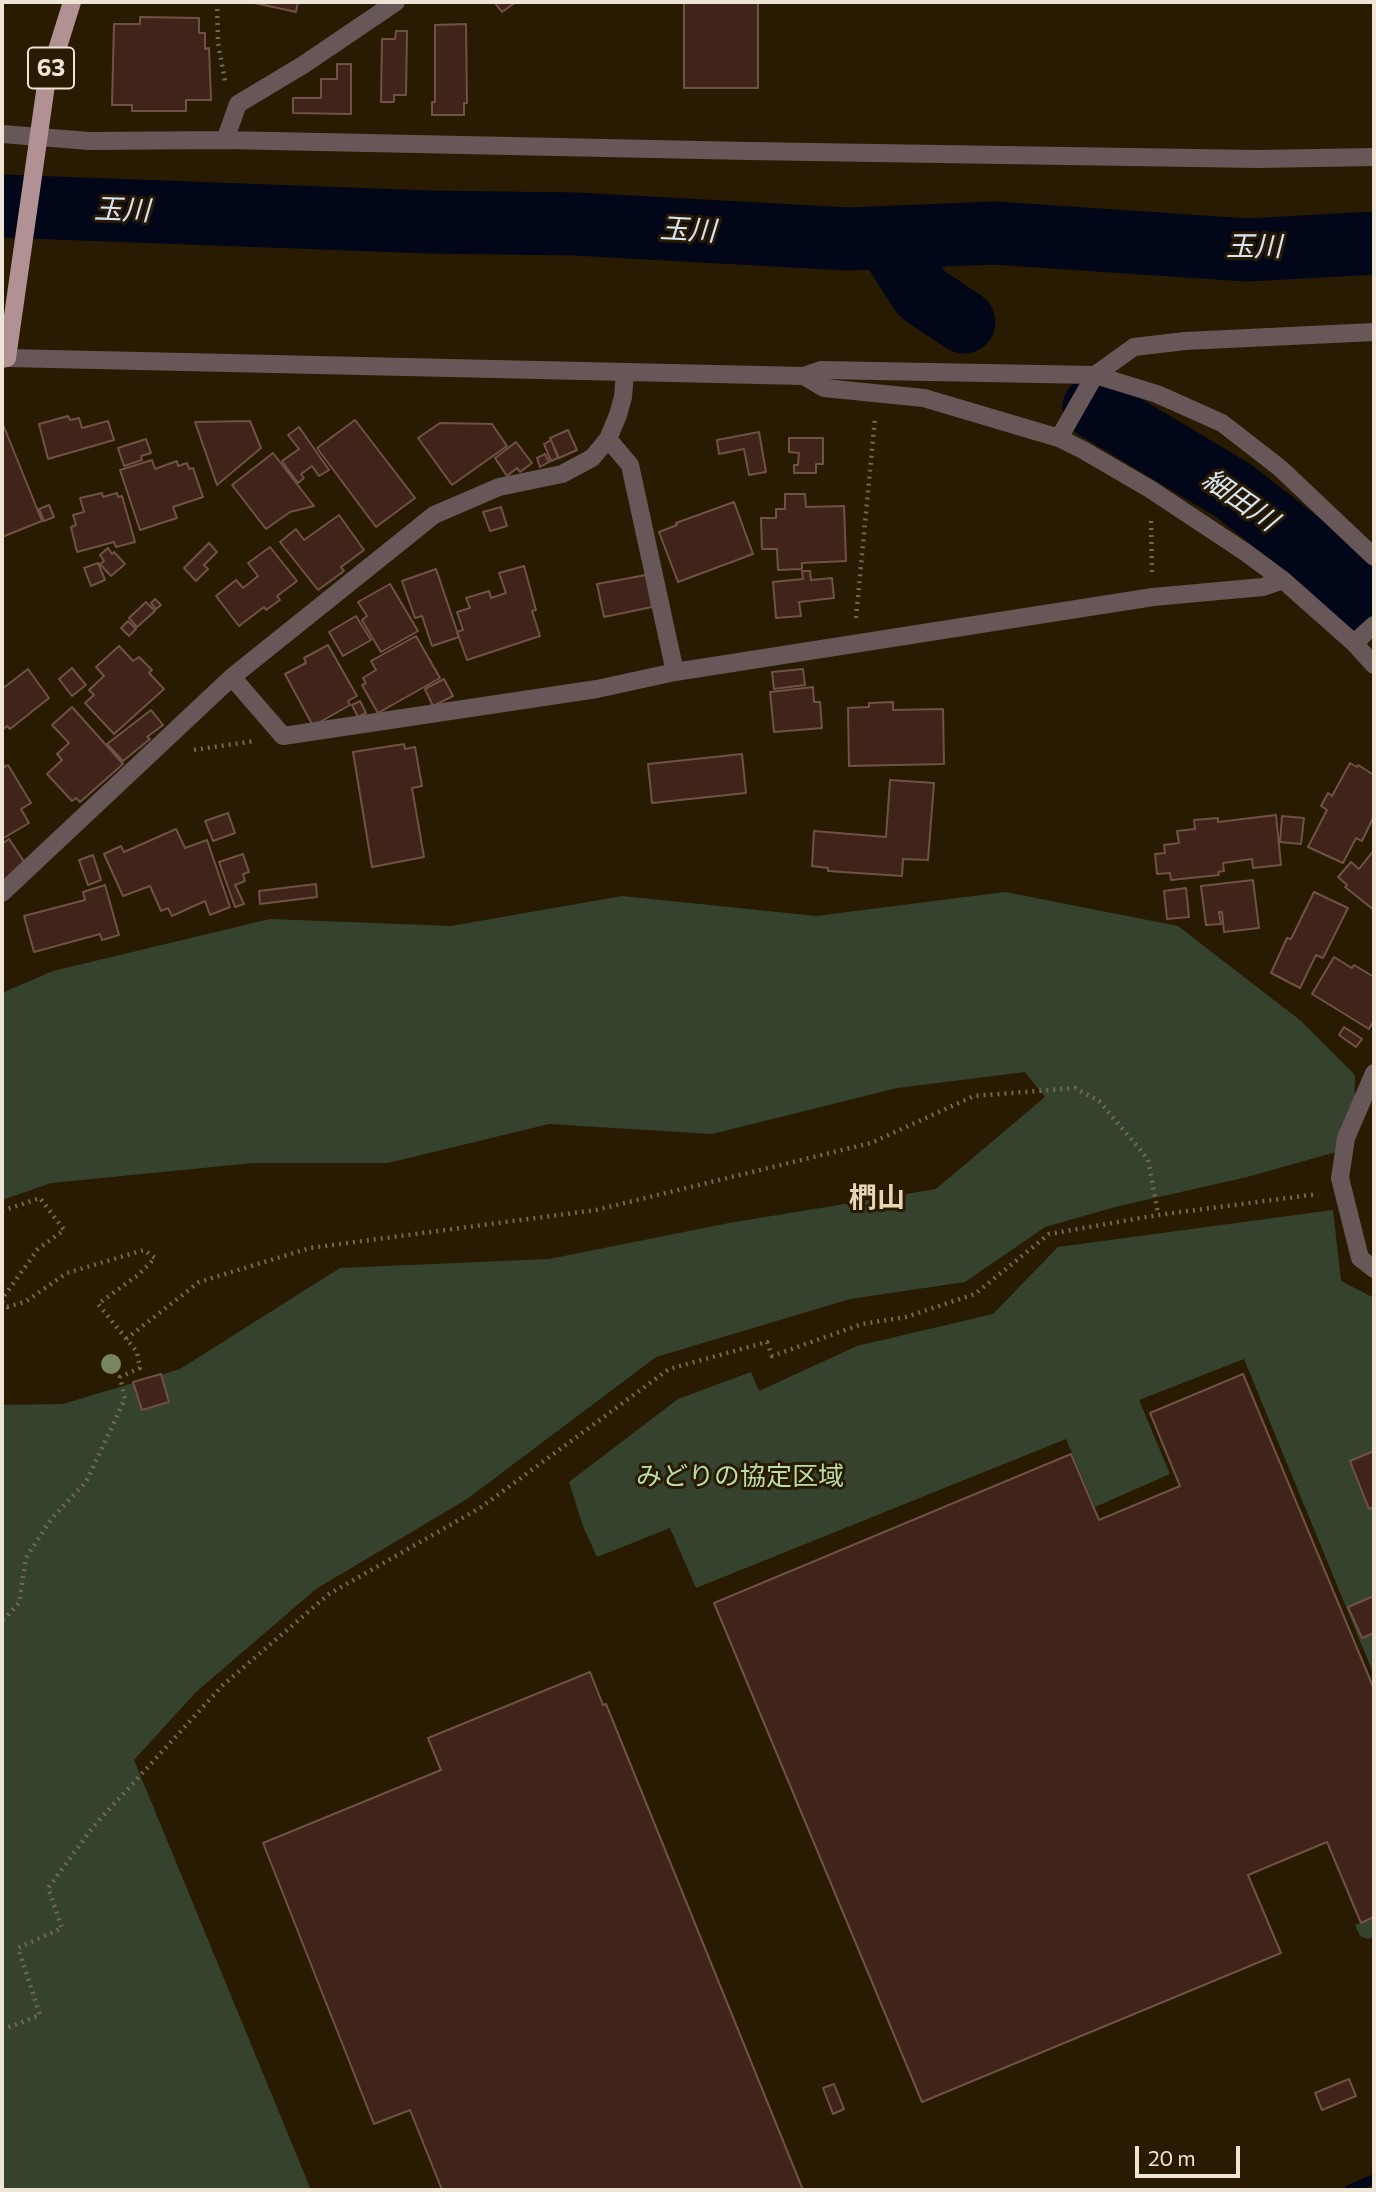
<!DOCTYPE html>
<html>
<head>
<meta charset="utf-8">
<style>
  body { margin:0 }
  #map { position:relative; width:1376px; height:2192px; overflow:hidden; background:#291b02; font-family:Commissioner,sans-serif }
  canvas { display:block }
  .frame { position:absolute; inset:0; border:4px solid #efe5d6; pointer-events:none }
  .scale { position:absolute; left:1135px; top:2146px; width:105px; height:32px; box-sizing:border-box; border:4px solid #efe5d6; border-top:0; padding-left:9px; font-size:21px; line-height:24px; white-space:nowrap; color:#efe5d6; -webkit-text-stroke:5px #291b02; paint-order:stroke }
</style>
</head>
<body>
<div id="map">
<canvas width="1376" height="2192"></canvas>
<div class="frame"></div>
<div class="scale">20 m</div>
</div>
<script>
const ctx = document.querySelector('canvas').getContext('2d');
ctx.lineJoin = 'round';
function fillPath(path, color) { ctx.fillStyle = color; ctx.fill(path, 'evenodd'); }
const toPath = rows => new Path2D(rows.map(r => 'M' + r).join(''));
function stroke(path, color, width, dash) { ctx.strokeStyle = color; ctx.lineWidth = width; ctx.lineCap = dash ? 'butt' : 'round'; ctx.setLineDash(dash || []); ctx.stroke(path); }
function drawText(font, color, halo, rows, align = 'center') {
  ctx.font = font + ' Commissioner,"Noto Sans JP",sans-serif'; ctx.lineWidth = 6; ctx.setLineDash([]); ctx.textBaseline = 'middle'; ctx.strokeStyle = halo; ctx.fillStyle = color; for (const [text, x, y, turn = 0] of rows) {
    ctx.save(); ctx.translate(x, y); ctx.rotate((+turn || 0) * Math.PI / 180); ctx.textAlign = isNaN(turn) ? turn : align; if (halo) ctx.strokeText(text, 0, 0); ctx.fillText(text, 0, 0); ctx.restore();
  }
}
fillPath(toPath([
  [1005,892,1178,926,1301,1021,1355,1075,1354,1147,1247,1177,1119,1206,1045,1227,965,1282,850,1299,656,1357,467,1499,316,1589,196,1692,134,1760,311,2190,2,2190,2,1405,63,1404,180,1369,340,1268,549,1259,729,1223,936,1189,1045,1097,1025,1072,897,1088,712,1134,549,1124,388,1163,253,1163,51,1183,2,1200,2,993,53,971,270,919,451,926,622,896,816,916],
  [1333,1210,1341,1281,1374,1298,1374,1675,1244,1359,1139,1400,1170,1474,1095,1507,1066,1439,696,1588,670,1528,597,1557,583,1526,569,1482,678,1399,751,1372,759,1391,857,1346,993,1314,1058,1247],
  [1374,1917,1374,1937,1368,1939,1360,1936,1355,1925]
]), '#35432e');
stroke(toPath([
  [1349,2190,1374,2179]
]), '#010619', 10);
stroke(toPath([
  [2,206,429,222,576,224,848,239,994,233,1247,250,1374,243],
  [886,238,922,294,964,322],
  [1094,407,1234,491,1322,560,1374,609]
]), '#010619', 63);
const building = toPath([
  [250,2,298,2,296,12,250,2],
  [494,2,516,2,502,12,494,2],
  [684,2,758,2,758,88,684,88,684,2],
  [140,17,199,18,199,33,205,33,205,49,209,48,211,100,186,100,186,111,132,111,132,105,112,105,114,24,140,24,140,17],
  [466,24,467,103,464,103,464,115,432,115,432,102,435,102,435,25,466,24],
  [396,31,407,31,406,95,394,95,394,102,381,102,382,39,395,39,396,31],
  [337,64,351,64,351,114,293,113,293,98,321,98,321,79,337,79,337,64],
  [68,416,70,420,79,418,82,428,108,421,114,440,48,459,39,424,68,416],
  [355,420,415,498,376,527,317,448,355,420],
  [250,421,261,448,217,485,195,422,250,421],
  [2,422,42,521,2,537,2,422],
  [440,423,492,424,507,446,452,485,418,438,440,423],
  [299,427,329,470,319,476,312,466,301,474,304,478,298,483,282,461,299,449,288,435,299,427],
  [568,430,577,450,559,458,550,438,568,430],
  [759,432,766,472,749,475,744,449,719,454,717,440,759,432],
  [789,438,823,438,823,464,816,464,816,473,794,473,794,465,798,465,799,453,789,452,789,438],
  [146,439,151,453,141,456,142,460,124,466,118,448,146,439],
  [551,440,558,458,551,461,544,444,551,440],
  [516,442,532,463,520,472,517,468,507,476,495,458,516,442],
  [273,453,314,506,290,512,266,529,232,485,273,453],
  [545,454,549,462,540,467,537,458,545,454],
  [152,460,155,469,177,461,178,466,187,463,189,469,193,468,203,497,173,507,177,518,140,530,120,470,152,460],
  [102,493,103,497,117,493,118,497,122,496,135,542,116,547,114,542,77,552,71,527,76,525,73,515,84,512,80,498,102,493],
  [785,494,805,494,806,507,844,506,846,561,802,563,802,569,778,570,777,549,762,549,761,518,776,518,776,509,785,509,785,494],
  [734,502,753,554,678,582,659,532,677,525,676,523,734,502],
  [49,505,54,517,44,521,39,509,49,505],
  [501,507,507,526,490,531,483,512,501,507],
  [339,515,364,550,341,567,344,571,318,590,280,542,296,529,304,540,339,515],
  [209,543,217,552,204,565,208,569,196,581,184,568,209,543],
  [270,547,297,581,277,596,280,600,266,610,264,607,239,626,216,596,236,580,243,588,258,576,248,563,270,547],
  [108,548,112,554,114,552,125,564,111,576,100,564,104,561,100,555,108,548],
  [98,563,105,580,91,586,84,568,98,563],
  [524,566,536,610,532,611,540,636,467,660,457,632,463,630,457,612,470,608,466,598,489,591,491,598,506,593,499,573,524,566],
  [436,569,459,637,432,646,422,616,415,618,402,581,436,569],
  [802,571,810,571,811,580,832,578,834,598,799,602,801,616,776,618,773,582,803,579,802,571],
  [646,575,652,607,604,617,597,584,646,575],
  [390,584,418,631,381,652,362,620,367,616,358,602,390,584],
  [155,599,161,605,156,609,151,603,155,599],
  [146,602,155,611,137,627,129,618,146,602],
  [356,616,371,640,343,656,329,632,356,616],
  [128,621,136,629,129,636,121,628,128,621],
  [416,636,440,678,378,713,362,685,366,683,363,678,376,670,371,661,416,636],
  [328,645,357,696,348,701,350,705,313,726,285,674,306,663,304,658,328,645],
  [119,646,133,661,139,657,152,670,149,673,164,689,114,734,85,703,94,695,89,690,104,676,96,667,119,646],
  [72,668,86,685,72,696,59,679,72,668],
  [28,669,49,698,10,729,7,726,2,730,2,689,28,669],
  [803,669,805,685,774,689,772,672,803,669],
  [444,679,453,696,433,706,425,689,444,679],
  [813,687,814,702,820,702,822,728,774,732,770,692,813,687],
  [360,701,366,713,358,717,352,705,360,701],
  [893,702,893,710,943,709,944,764,849,766,848,708,869,707,869,703,893,702],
  [72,707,123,764,80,802,76,798,72,801,47,774,62,760,57,754,69,743,52,725,72,707],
  [151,710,163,725,147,737,150,739,123,761,107,744,151,710],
  [404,744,405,749,415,747,422,786,412,788,424,857,372,867,353,752,404,744],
  [742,754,746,793,652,803,648,764,742,754],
  [2,762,5,767,8,765,31,803,21,809,29,823,2,839,2,762],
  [1350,763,1357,767,1358,765,1374,775,1374,816,1362,841,1356,838,1343,863,1308,847,1327,810,1321,806,1328,793,1332,796,1350,763],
  [890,780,934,783,928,860,903,859,902,876,828,871,828,868,812,866,814,831,886,837,890,780],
  [228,813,235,833,213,841,205,821,228,813],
  [1276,815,1281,865,1253,868,1252,859,1223,863,1224,871,1218,872,1219,875,1171,880,1170,873,1157,874,1155,854,1165,853,1164,845,1179,843,1177,831,1195,829,1194,820,1218,818,1218,822,1276,815],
  [1282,816,1304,818,1301,844,1280,842,1282,816],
  [176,829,185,848,207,840,230,907,210,915,205,901,172,916,168,908,161,911,150,886,123,896,104,854,121,846,124,852,176,829],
  [9,839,27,866,2,882,2,844,9,839],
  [1374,850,1374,910,1345,887,1347,885,1338,877,1351,862,1359,869,1374,850],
  [243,854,249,872,243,874,245,881,235,885,244,904,235,907,219,862,243,854],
  [93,855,101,880,88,885,79,860,93,855],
  [1253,880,1259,928,1224,932,1222,912,1219,912,1221,924,1206,925,1201,886,1253,880],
  [316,884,317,897,260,904,259,891,316,884],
  [105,885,119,935,102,940,100,934,34,952,24,916,85,900,83,892,105,885],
  [1186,888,1189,917,1167,919,1164,891,1186,888],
  [1314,892,1348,908,1323,958,1316,955,1300,988,1271,973,1287,938,1291,939,1314,892],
  [1334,957,1352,968,1354,965,1374,977,1374,1020,1369,1029,1312,994,1334,957],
  [1344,1027,1362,1039,1356,1047,1339,1035,1344,1027],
  [161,1374,169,1402,142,1410,133,1382,161,1374],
  [1243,1374,1374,1689,1374,1917,1361,1923,1327,1842,1248,1875,1281,1953,922,2102,714,1603,1071,1454,1099,1520,1180,1486,1150,1413,1243,1374],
  [1374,1451,1374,1507,1369,1509,1350,1461,1374,1451],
  [1374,1596,1374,1633,1362,1638,1348,1607,1374,1596],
  [590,1672,603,1705,606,1704,803,2190,442,2190,410,2110,374,2124,263,1843,441,1770,428,1738,590,1672],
  [1349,2079,1356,2096,1322,2110,1315,2093,1349,2079],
  [834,2084,844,2109,833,2114,823,2088,834,2084]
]);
fillPath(building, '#402419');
stroke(building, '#705145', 2);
stroke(toPath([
  [217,2,218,43,225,81],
  [1151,521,1152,572],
  [856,618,875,418],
  [194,750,254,741],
  [2,1211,40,1198,64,1230,38,1249,2,1299],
  [2,1302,7,1307,25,1302,67,1273,144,1250,155,1258,138,1275,98,1304,137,1352,140,1368,120,1377,125,1399,86,1482,52,1518,26,1558,19,1603,2,1621],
  [126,1339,199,1282,310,1248,596,1210,871,1143,974,1096,1075,1088,1099,1101,1148,1159,1158,1214],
  [2,2030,40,2015,18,1948,62,1928,48,1888,93,1827,223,1685,329,1594,480,1508,669,1369,767,1342,772,1356,862,1324,906,1317,975,1294,1049,1234,1158,1215,1318,1194]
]), '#736752', 4.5, [2, 5]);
stroke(toPath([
  [2,134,89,141,225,140,748,151,1258,159,1374,157],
  [225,140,238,104,303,65,396,2],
  [7,358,804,376,821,370,1095,375,1157,394,1222,423,1280,468,1374,557],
  [804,376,824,388,924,398,1059,438,1083,450,1150,489,1245,552,1283,580,1354,643,1374,665],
  [1059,438,1095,375,1134,347,1185,341,1374,332],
  [608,439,630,465,675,672],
  [1354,643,1374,625],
  [232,677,283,736,597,689,675,672,1153,597,1263,587,1283,580],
  [2,893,232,677,434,515,499,487,562,474,592,458,608,439,618,415,623,397,625,373],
  [1374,1073,1346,1138,1340,1178,1360,1258,1374,1269]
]), '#675759', 18);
stroke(toPath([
  [2,359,7,358,46,85,72,2]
]), '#b29194', 18);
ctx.fillStyle = '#79855e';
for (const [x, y] of [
  [111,1364]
]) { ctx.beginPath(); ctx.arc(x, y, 10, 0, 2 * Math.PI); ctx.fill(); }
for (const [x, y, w] of [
  [51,68,46]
]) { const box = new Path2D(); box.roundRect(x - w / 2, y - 20.5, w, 41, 5); ctx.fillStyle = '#291b02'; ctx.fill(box); stroke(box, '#efe5d6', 2); }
drawText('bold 24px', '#efe5d6', null, [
  ["63",51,68]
]);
drawText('26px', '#badcaa', '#291b02', [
  ["みどりの協定区域",740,1476]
]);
drawText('italic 28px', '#d7e3f7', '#291b02', [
  ["玉川",122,210,2],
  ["玉川",688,230,3],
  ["玉川",1254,247],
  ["細田川",1240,500,35]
]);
drawText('bold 28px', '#e9d5b6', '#291b02', [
  ["椚山",877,1198]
]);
</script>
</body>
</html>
